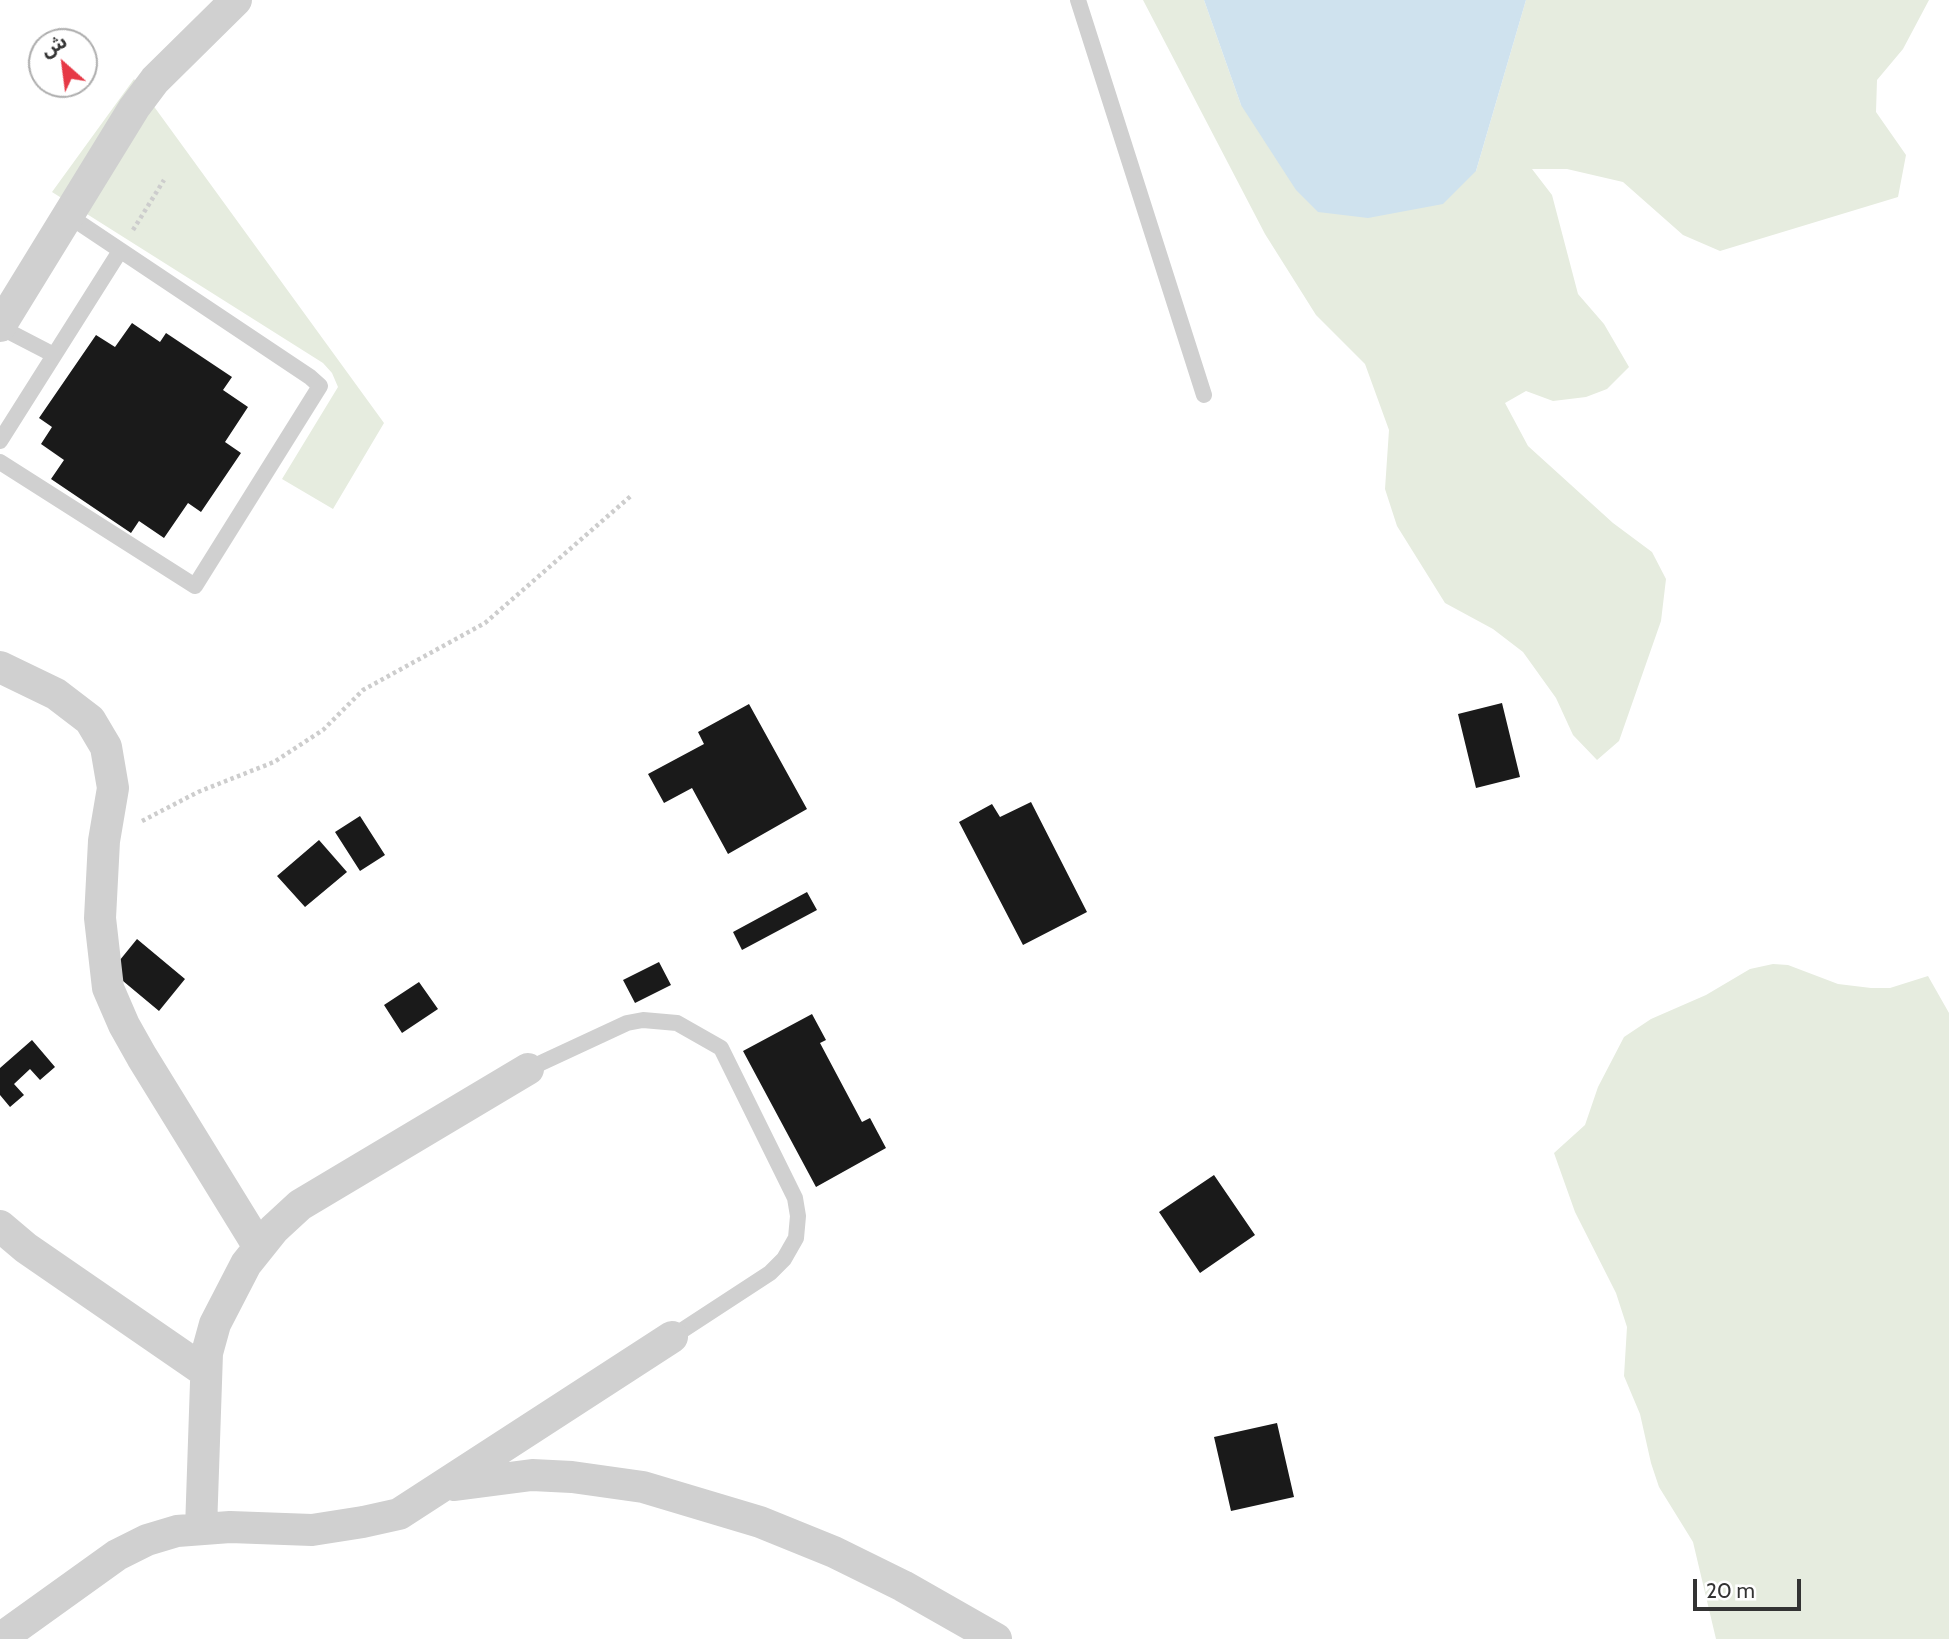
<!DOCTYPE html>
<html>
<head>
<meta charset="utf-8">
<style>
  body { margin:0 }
  #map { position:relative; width:1949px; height:1639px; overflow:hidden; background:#fff; font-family:Cabin,"Noto Sans Arabic",sans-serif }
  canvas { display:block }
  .north { position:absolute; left:28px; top:28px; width:70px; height:70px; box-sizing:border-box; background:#fff; border:2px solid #adadad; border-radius:50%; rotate:332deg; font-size:19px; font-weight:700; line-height:28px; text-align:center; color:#333 }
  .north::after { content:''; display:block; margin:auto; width:24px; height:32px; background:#e63946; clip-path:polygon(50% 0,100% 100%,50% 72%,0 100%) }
  .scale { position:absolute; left:1693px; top:1579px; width:108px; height:32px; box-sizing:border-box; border:4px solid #333; border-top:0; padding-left:9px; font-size:21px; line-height:24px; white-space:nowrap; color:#333; -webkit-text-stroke:5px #fff; paint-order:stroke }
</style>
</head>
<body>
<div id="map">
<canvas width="1949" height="1639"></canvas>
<div class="north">ش</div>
<div class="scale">20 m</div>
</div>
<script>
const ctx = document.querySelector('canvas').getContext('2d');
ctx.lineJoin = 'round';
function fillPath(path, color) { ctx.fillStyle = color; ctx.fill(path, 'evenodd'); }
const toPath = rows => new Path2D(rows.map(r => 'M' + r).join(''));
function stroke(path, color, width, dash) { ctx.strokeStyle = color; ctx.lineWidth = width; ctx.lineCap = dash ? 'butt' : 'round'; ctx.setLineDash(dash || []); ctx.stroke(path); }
fillPath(toPath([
  [1143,0,1204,0,1241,105,1476,171,1526,0,1929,0,1903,49,1877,80,1876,112,1906,155,1898,197,1720,251,1683,235,1623,182,1567,169,1532,169,1552,195,1578,294,1604,324,1629,367,1607,389,1586,397,1553,401,1526,391,1505,403,1528,446,1613,523,1652,552,1666,579,1661,621,1619,741,1597,760,1573,735,1556,698,1523,652,1493,629,1445,603,1397,526,1385,489,1389,430,1365,364,1316,315,1265,234],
  [134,79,384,423,333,509,282,479,338,387,332,373,323,363,52,192],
  [1773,964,1788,965,1838,984,1871,988,1890,988,1928,976,1949,1013,1949,1639,1716,1639,1693,1542,1659,1487,1651,1463,1640,1414,1624,1376,1627,1327,1616,1293,1575,1212,1554,1153,1585,1125,1598,1087,1624,1037,1651,1019,1706,995,1750,969]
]), '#e6ecdf');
fillPath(toPath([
  [1204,0,1526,0,1476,171,1443,204,1368,218,1318,212,1296,190,1241,105]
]), '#cfe2ee');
fillPath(toPath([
  [132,323,160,342,166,333,232,377,223,390,248,407,225,442,241,453,201,512,188,503,164,538,139,521,131,533,51,479,64,460,41,444,52,427,39,418,96,335,115,347],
  [1502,703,1520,777,1476,788,1458,714],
  [749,704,807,809,728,854,692,788,664,803,648,774,704,744,698,732],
  [1031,802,1087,912,1023,945,959,822,992,804,1000,817],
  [360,816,385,855,360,871,335,832],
  [319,840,347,872,305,907,277,876],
  [807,892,817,910,742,950,733,932],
  [137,939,185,979,159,1011,111,971],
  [659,962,671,985,635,1003,623,980],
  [419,982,438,1009,402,1033,384,1005],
  [812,1014,826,1040,820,1043,862,1122,870,1118,886,1148,816,1187,743,1051],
  [32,1040,55,1067,40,1080,30,1069,14,1084,24,1095,10,1107,0,1095,0,1068],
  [1214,1175,1255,1235,1200,1273,1159,1212],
  [1277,1423,1294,1497,1231,1511,1214,1437]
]), '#1a1a1a');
stroke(toPath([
  [133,230,164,180],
  [142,821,198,792,274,762,323,730,363,690,485,623,632,495]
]), '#cdcdcd', 4.5, [3.5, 3.5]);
stroke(toPath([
  [1078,0,1204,395],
  [0,327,54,355],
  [0,441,120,251],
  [0,462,195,586,320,386,310,377,69,216],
  [528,1069,627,1023,643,1020,677,1023,721,1048,795,1198,798,1216,796,1238,784,1259,770,1273,672,1337]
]), '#d0d0d0', 16);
stroke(toPath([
  [0,326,134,108,155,80,236,0],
  [0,667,56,694,90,720,106,747,113,788,104,841,100,918,108,988,124,1025,142,1057,259,1247],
  [0,1226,26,1248,206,1372],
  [455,1485,532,1475,572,1477,643,1487,760,1522,834,1552,903,1586,996,1639],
  [201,1529,207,1353,215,1324,246,1264,274,1229,300,1205,528,1069],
  [0,1639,117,1555,147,1540,177,1531,230,1527,312,1530,363,1522,399,1514,672,1337]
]), '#d0d0d0', 32);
</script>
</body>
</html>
